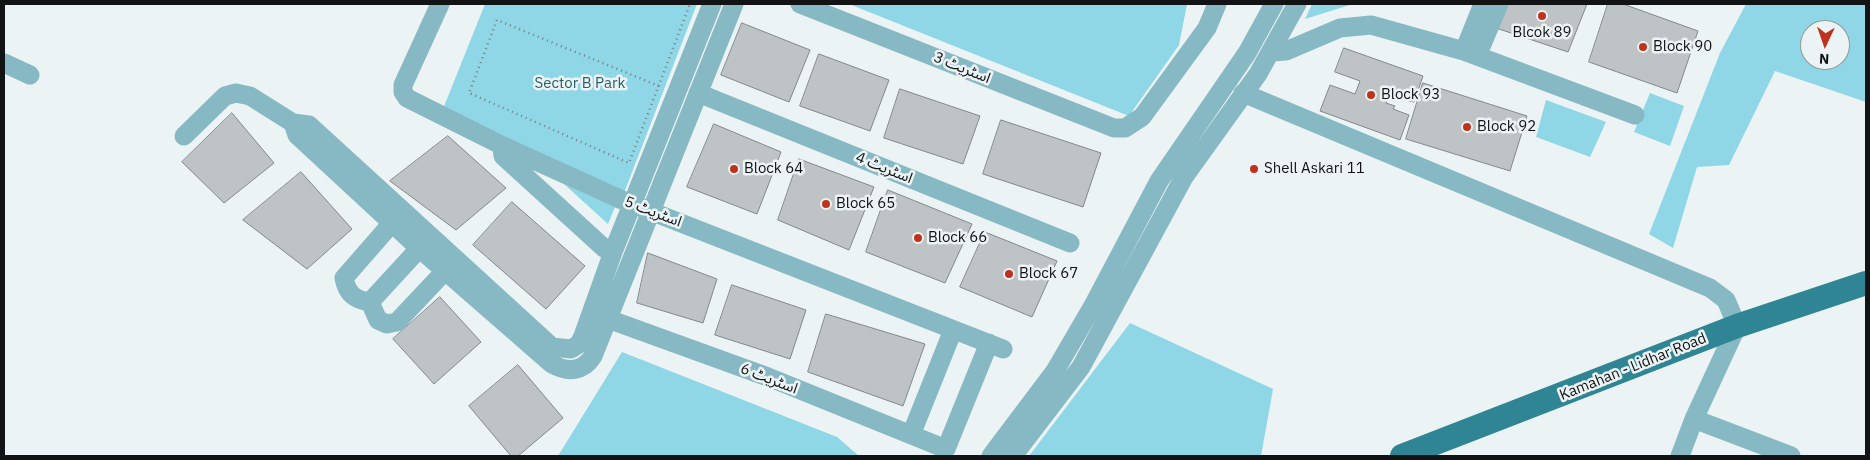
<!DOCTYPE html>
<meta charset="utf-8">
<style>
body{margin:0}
#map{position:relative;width:1870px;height:460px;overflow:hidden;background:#ecf3f4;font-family:"IBM Plex Sans",sans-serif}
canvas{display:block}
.frame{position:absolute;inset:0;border:5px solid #111314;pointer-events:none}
.north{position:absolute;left:1800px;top:20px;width:50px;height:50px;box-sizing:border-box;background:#ecf3f4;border:1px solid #94999a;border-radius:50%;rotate:183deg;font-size:14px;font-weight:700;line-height:20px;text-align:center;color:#111314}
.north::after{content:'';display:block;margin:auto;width:18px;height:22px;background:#bf331e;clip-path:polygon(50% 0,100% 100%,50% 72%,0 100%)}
</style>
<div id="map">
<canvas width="1870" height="460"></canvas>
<div class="frame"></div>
<div class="north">N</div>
</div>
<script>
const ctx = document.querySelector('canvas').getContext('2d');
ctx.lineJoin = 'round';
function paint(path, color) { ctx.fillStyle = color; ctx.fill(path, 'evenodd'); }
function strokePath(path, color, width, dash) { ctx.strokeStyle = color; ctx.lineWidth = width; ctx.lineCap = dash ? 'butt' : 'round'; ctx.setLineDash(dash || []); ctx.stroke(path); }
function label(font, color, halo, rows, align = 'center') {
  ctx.font = font + ' "IBM Plex Sans","Noto Sans Arabic",sans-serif'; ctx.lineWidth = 5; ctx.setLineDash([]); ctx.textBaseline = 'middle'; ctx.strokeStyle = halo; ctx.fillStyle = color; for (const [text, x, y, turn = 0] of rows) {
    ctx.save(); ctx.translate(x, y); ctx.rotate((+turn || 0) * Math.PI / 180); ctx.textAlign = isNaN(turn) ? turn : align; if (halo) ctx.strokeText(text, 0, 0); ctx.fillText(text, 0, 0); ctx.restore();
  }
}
paint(new Path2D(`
 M485,4H697L624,193L443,109Z
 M849,4H1187L1179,45L1129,116Z
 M1312,4H1353L1305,19Z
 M1746,4H1866V102L1775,71L1729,165L1697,167L1673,248L1649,234L1720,53ZM1810,30H1840V60H1810Z
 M1650,93L1684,106L1670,146L1634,132Z
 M1546,100L1606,122L1590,157L1536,137Z
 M564,184L615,207L608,224Z
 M1130,323L1273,389L1261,456H1029Z
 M622,352L837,437L859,456H558Z`), '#8fd7e6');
const building = new Path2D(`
 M1506,4H1587L1568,52L1496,28Z
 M1608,4H1623L1698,31L1677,93L1589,62Z
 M742,23L810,50L789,102L721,75Z
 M1344,48L1423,76L1414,102L1389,96L1386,103L1395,106L1393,109L1409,115L1400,140L1320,111L1330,85L1355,94L1360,81L1335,72Z
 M819,54L889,80L870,131L800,106Z
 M1423,83L1527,116L1510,171L1406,139Z
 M900,89L980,116L963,164L884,138Z
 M232,113L274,163L224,203L182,162Z
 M1001,120L1101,153L1083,207L983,174Z
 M714,124L781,152L757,214L687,187Z
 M448,136L506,188L456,230L390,181Z
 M799,159L874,187L849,250L778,220Z
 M301,172L352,229L307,269L243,220Z
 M888,190L972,224L945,283L866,252Z
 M512,202L585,266L546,309L473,245Z
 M985,232L1057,261L1032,317L960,287Z
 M648,253L717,279L703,323L637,303Z
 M732,285L806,310L790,359L715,335Z
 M440,297L481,342L434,384L393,339Z
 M826,314L925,344L903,406L808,372Z
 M518,365L563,418L518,456H511L469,406Z`);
paint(building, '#bec4c6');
strokePath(building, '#82888a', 1);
strokePath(new Path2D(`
 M659,86L497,20L469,93L629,163L690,4`), '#787d7e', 2.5, [1, 4]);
strokePath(new Path2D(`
 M440,4L403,85V92L407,98L503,146L622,200L1003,349
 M800,4L1114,128H1125L1142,117L1207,28L1217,4
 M1464,51L1483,4
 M1271,52L1286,51L1340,28L1371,25L1464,51L1635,115
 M1477,56L1499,4
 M4,63L30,75
 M698,93L1070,243
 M1243,93L1710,288L1726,300L1737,326L1694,419L1791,456
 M293,123L297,135L419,248L552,364C568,373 583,372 593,356L734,4
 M184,136L225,96L236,93L250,96L293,123L309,125L552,347L571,349L579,344L583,336L613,252L712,4
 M502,147L503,156L604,248L613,252
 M370,302C355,300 347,294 344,278L392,223
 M370,302L378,320L387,324L397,322L445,271
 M370,302L427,240
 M597,315L768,377L946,449L989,343
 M911,435L953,330
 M991,456L1055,371L1094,304L1159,181L1247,53L1274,4
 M1013,456L1081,367L1184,177L1258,74L1297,4
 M1680,456L1694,419`), '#87b9c4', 19);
strokePath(new Path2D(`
 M1402,456L1737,326L1866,283`), '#2f8594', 24);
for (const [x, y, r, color] of [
 [1542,16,5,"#bf331e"],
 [1643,47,5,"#bf331e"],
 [1371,95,5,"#bf331e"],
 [1467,127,5,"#bf331e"],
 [734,169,5,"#bf331e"],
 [1254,169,5,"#bf331e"],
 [826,204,5,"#bf331e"],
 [918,238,5,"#bf331e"],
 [1009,274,5,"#bf331e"]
]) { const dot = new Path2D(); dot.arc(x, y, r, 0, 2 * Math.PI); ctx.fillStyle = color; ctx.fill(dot); strokePath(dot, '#ecf3f4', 2); }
label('15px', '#111314', '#ecf3f4', [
 ["Blcok 89",1542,33,"center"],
 ["Block 90",1653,47],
 ["Block 93",1381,95],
 ["Block 92",1477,127],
 ["Block 64",744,169],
 ["Shell Askari 11",1264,169],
 ["Block 65",836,204],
 ["Block 66",928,238],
 ["Block 67",1019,274]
], 'left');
label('15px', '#111314', '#ecf3f4', [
 ["اسٹریٹ 3",962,68,22],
 ["اسٹریٹ 4",884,168,22],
 ["اسٹریٹ 5",653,212,21],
 ["Kamahan - Lidhar Road",1633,367,-22],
 ["اسٹریٹ 6",769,379,21]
]);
label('15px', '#27606b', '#ecf3f4', [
 ["Sector B Park",580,84]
]);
</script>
